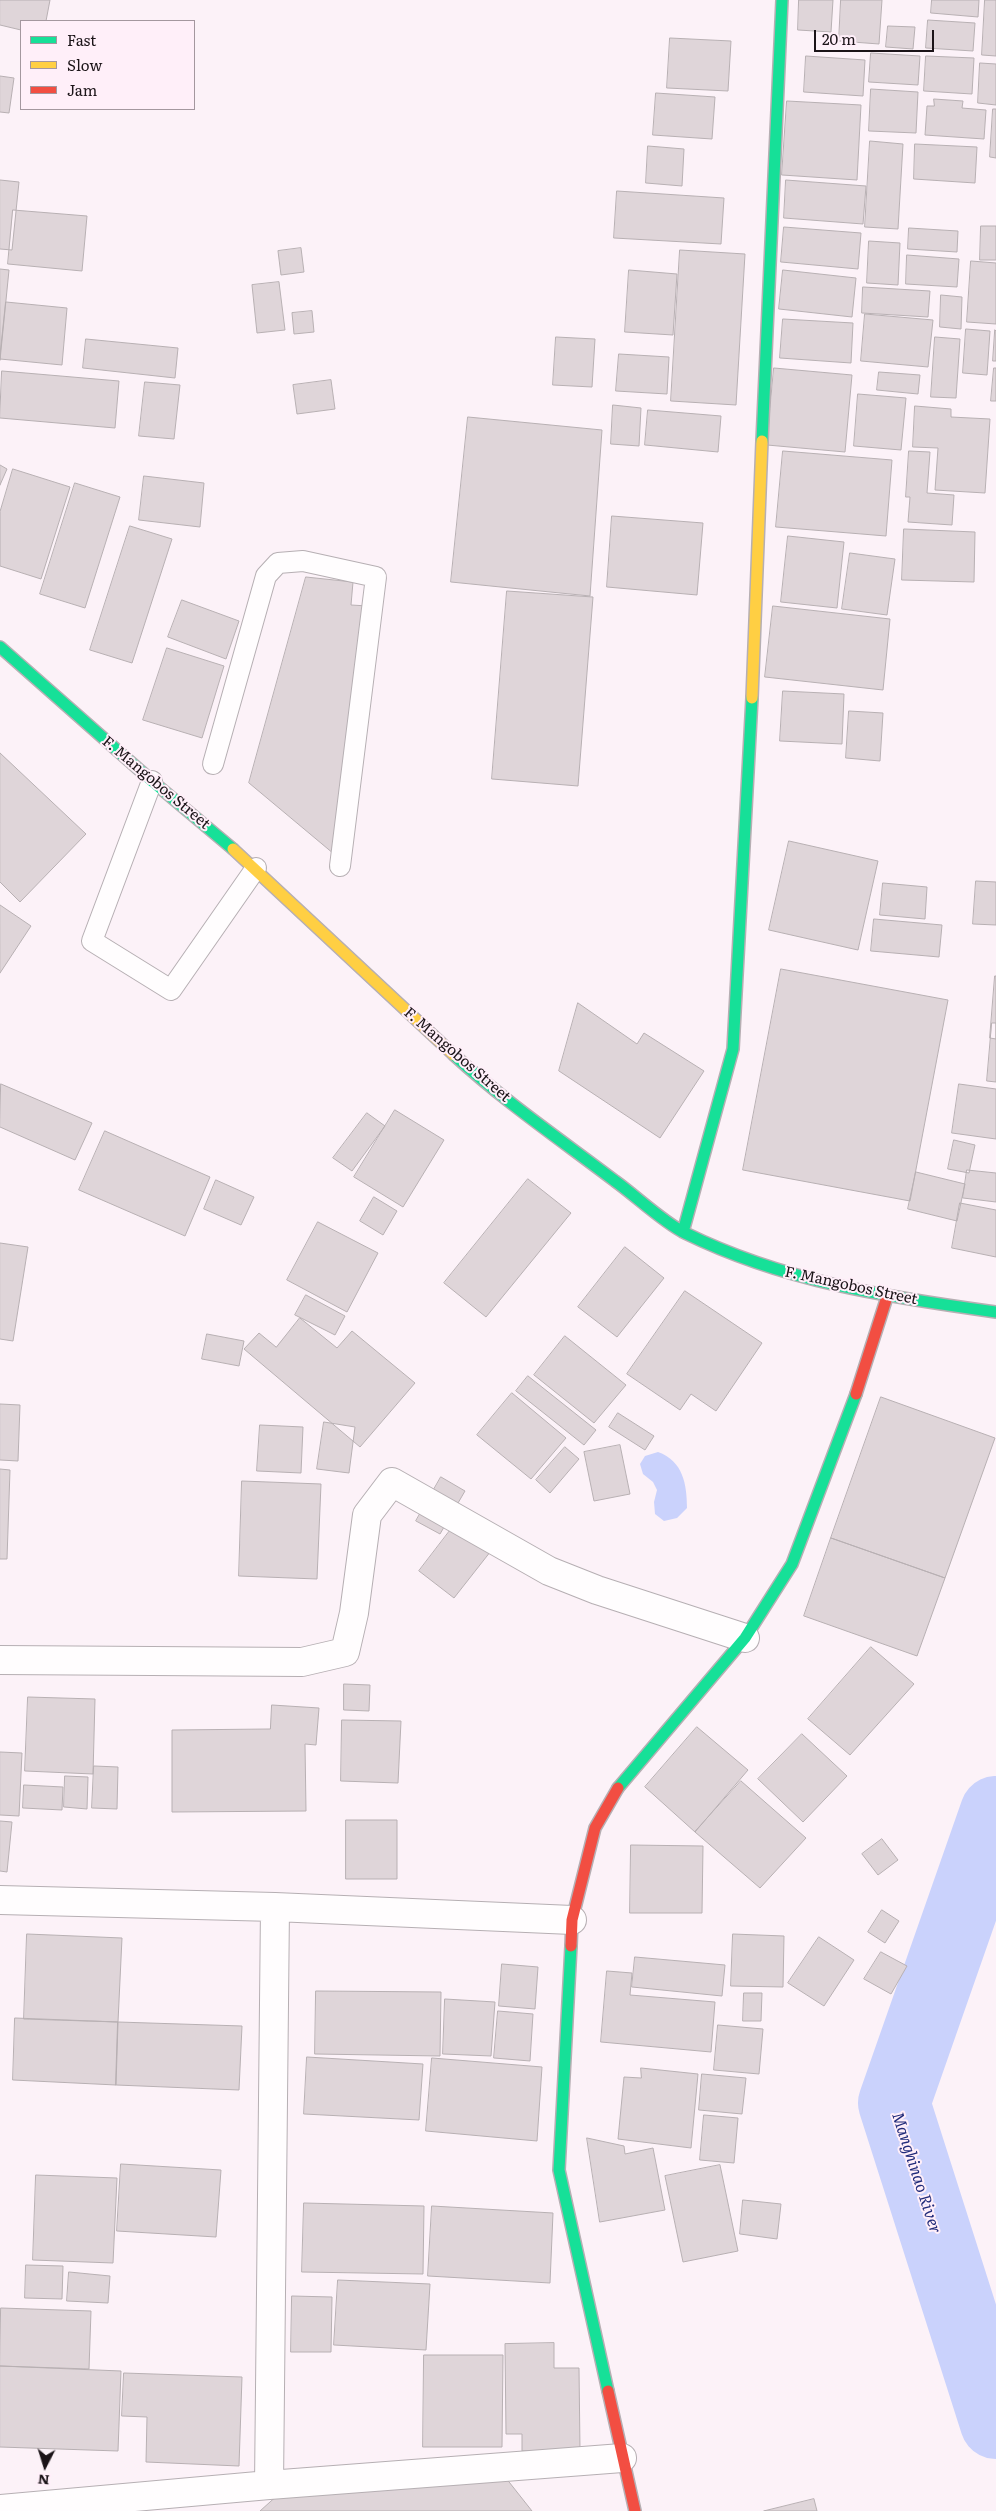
<!DOCTYPE html>
<style>
body{margin:0}
#map{position:relative;width:996px;height:2511px;overflow:hidden;background:#fcf2f8;font-family:Literata,serif}
canvas{display:block}
.legend{position:absolute;left:20px;top:20px;width:175px;height:90px;box-sizing:border-box;background:#ffeff9;border:1px solid #a4979f;margin:0;padding:6px 9px;list-style:none;font-size:15px;color:#1b1418}
.legend li{display:flex;align-items:center;gap:10px;height:25px}
.legend b{width:25px;border:1px solid #a4979f}
.north{position:absolute;left:20px;top:2441px;width:50px;height:50px;-webkit-text-stroke:4px #ffeff9;paint-order:stroke;rotate:185deg;font-size:14px;font-weight:700;line-height:20px;text-align:center;color:#1b1418}
.north::after{content:'';display:block;margin:auto;width:18px;height:22px;background:#1b1418;clip-path:polygon(50% 0,100% 100%,50% 72%,0 100%)}
.scale{position:absolute;left:814px;top:30px;width:120px;height:22px;box-sizing:border-box;border:2px solid #1b1418;border-top:0;padding-left:6px;font-size:15px;line-height:18px;white-space:nowrap;color:#1b1418;-webkit-text-stroke:4px #ffeff9;paint-order:stroke}
</style>
<div id="map">
<canvas width="996" height="2511"></canvas>
<ul class="legend">
<li><b style="height:6px;background:#16e098"></b>Fast</li>
<li><b style="height:6px;background:#ffcf43"></b>Slow</li>
<li><b style="height:6px;background:#f24e42"></b>Jam</li>
</ul>
<div class="north">N</div>
<div class="scale">20 m</div>
</div>
<script>
const ctx = document.querySelector('canvas').getContext('2d');
ctx.lineJoin = 'round';
function paint(path, color) { ctx.fillStyle = color; ctx.fill(path, 'evenodd'); }
function strokePath(path, color, width, dash) { ctx.strokeStyle = color; ctx.lineWidth = width; ctx.lineCap = dash ? 'butt' : 'round'; ctx.setLineDash(dash || []); ctx.stroke(path); }
function label(font, color, halo, rows, align = 'center') {
  ctx.font = font + ' Literata,serif'; ctx.lineWidth = 4; ctx.setLineDash([]); ctx.textBaseline = 'middle'; ctx.strokeStyle = halo; ctx.fillStyle = color; for (const [text, x, y, turn = 0] of rows) {
    ctx.save(); ctx.translate(x, y); ctx.rotate((+turn || 0) * Math.PI / 180); ctx.textAlign = isNaN(turn) ? turn : align; if (halo) ctx.strokeText(text, 0, 0); ctx.fillText(text, 0, 0); ctx.restore();
  }
}
paint(new Path2D(`
 M658,1452C683,1461 687,1484 687,1508L677,1518L664,1521L655,1514L654,1502L657,1490L653,1482L643,1474L640,1464L645,1456Z`), '#cad2fc');
strokePath(new Path2D(`
 M996,1812L894,2103L996,2423`), '#cad2fc', 72);
const building = new Path2D(`
 M0,0H50L46,21H21V30L0,25Z
 M799,0H833L831,32L798,30Z
 M841,0H882L879,44L839,41Z
 M932,0H979L978,17L931,13Z
 M985,0H996V56L982,55Z
 M928,20L975,23L973,51L926,48Z
 M888,26L915,27L913,49L886,47Z
 M670,38L731,41L728,91L667,88Z
 M871,53L920,56L918,85L869,82Z
 M806,56L865,60L863,96L804,92Z
 M926,56L974,58L972,94L924,91Z
 M980,63L996,64V105L978,103Z
 M0,76L14,78L9,113L0,112Z
 M871,89L918,92L916,133L869,131Z
 M656,93L715,97L712,139L653,135Z
 M934,99L963,101L962,108L986,110L984,139L925,135L927,106H934Z
 M787,101L861,105L857,180L782,175Z
 M993,109H996V158L990,157Z
 M870,141L903,144L898,229L865,227Z
 M915,144L977,147L975,183L914,179Z
 M648,146L684,149L682,186L646,183Z
 M0,180L19,182L12,250L0,249Z
 M786,180L866,186L863,224L784,218Z
 M617,191L724,198L721,244L614,238Z
 M13,210L87,216L82,271L8,264Z
 M981,226H996V260H980Z
 M784,227L861,233L858,269L781,262Z
 M909,228L958,231L957,252L908,249Z
 M869,241L900,243L898,285L867,283Z
 M301,248L304,272L281,275L278,251Z
 M680,250L745,254L736,405L671,401Z
 M907,255L959,259L957,287L906,284Z
 M971,261L996,263V324L967,322Z
 M0,269L9,270L0,360Z
 M629,270L677,274L673,335L625,332Z
 M783,270L856,278L852,317L779,309Z
 M279,282L285,330L257,333L252,285Z
 M863,287L930,291L928,317L862,313Z
 M941,295L962,297L961,329L940,327Z
 M6,302L67,308L62,365L0,359Z
 M312,311L314,332L294,334L292,313Z
 M865,314L933,320L928,367L861,361Z
 M783,319L853,323L851,363L780,358Z
 M966,329L990,331L987,375L963,373Z
 M995,330L996,331V361H993Z
 M556,337L595,339L592,387L553,385Z
 M935,337L960,339L956,398L931,397Z
 M86,339L178,348L175,378L83,368Z
 M619,354L669,357L667,394L616,391Z
 M774,368L852,375L845,452L767,445Z
 M994,368H996V401H991Z
 M2,371L119,381L115,428L0,418Z
 M879,372L920,375L918,394L877,390Z
 M331,380L335,409L297,414L293,385Z
 M145,382L180,385L174,439L139,436Z
 M858,394L906,398L901,450L854,446Z
 M613,405L641,408L639,446L611,444Z
 M915,406L951,409V417L990,419L985,493L935,490L938,448L913,447Z
 M648,410L721,416L718,452L645,445Z
 M468,417L602,430L590,596L451,582Z
 M783,451L892,460L886,536L776,527Z
 M909,451L930,452L927,493L954,495L952,525L908,522L910,497H906Z
 M0,465L7,469L0,485Z
 M13,469L70,487L41,579L0,566V512Z
 M144,476L204,483L200,527L139,520Z
 M75,483L120,497L85,608L40,594Z
 M612,516L703,523L697,595L607,587Z
 M130,526L172,539L132,663L90,650Z
 M904,529L975,532L974,582L902,580Z
 M788,536L844,542L837,608L781,602Z
 M850,553L895,559L887,615L842,609Z
 M306,577L353,582L351,605L368,606L334,854L249,783Z
 M507,591L593,597L578,786L492,779Z
 M182,600L239,621L226,659L168,637Z
 M773,606L890,619L883,690L765,677Z
 M167,648L224,666L202,738L143,720Z
 M783,691L844,694L842,744L780,741Z
 M849,711L883,713L880,761L846,758Z
 M0,753L86,834L20,902L0,882Z
 M789,841L878,861L858,950L769,930Z
 M976,881L996,882V925L973,924Z
 M883,883L927,887L925,919L880,915Z
 M0,905L31,926L0,973Z
 M874,919L942,925L939,957L871,951Z
 M781,969L948,1000L910,1201L743,1170Z
 M995,976H996V1039L990,1038Z
 M578,1003L637,1044L644,1033L704,1071L660,1138L559,1071Z
 M992,1023H996V1082L987,1081Z
 M1,1084L92,1123L75,1160L0,1127Z
 M959,1084L996,1089V1139L952,1133Z
 M395,1110L444,1140L403,1207L354,1177Z
 M367,1113L385,1126L352,1171L333,1158Z
 M105,1131L210,1177L185,1236L79,1190Z
 M954,1140L975,1145L969,1173L948,1169Z
 M967,1170L996,1173V1202L963,1198Z
 M916,1172L965,1184L957,1221L908,1209Z
 M528,1179L571,1213L486,1317L444,1283Z
 M216,1180L254,1197L241,1225L204,1209Z
 M374,1197L397,1211L383,1235L360,1221Z
 M960,1203L996,1210V1257L952,1248Z
 M318,1222L378,1253L347,1312L287,1280Z
 M0,1243L28,1247L13,1341L0,1339Z
 M625,1247L664,1278L617,1337L578,1307Z
 M685,1291L762,1343L716,1411L691,1394L680,1410L627,1374Z
 M306,1295L345,1316L335,1335L295,1315Z
 M300,1318L337,1348L352,1331L415,1383L360,1447L244,1349L259,1333L276,1347Z
 M207,1334L244,1341L239,1366L202,1359Z
 M565,1336L626,1385L594,1423L534,1375Z
 M528,1376L596,1430L584,1445L516,1391Z
 M512,1393L566,1438L531,1479L477,1435Z
 M881,1397L995,1438L945,1578L831,1538Z
 M0,1404L20,1405L18,1461L0,1460Z
 M618,1413L654,1436L645,1450L609,1427Z
 M324,1422L355,1427L349,1473L317,1469Z
 M260,1425L303,1427L301,1473L257,1471Z
 M620,1445L630,1494L594,1501L584,1452Z
 M565,1447L579,1459L550,1493L536,1480Z
 M0,1469L10,1470L7,1559H0Z
 M441,1477L465,1491L440,1534L416,1521Z
 M242,1481L321,1484L317,1579L239,1576Z
 M462,1515L498,1542L454,1598L419,1571Z
 M831,1538L945,1578L917,1656L804,1616Z
 M871,1647L914,1684L850,1755L808,1719Z
 M344,1684L370,1685L369,1711L344,1710Z
 M28,1697L95,1699L93,1774L25,1771Z
 M272,1705L319,1708L316,1745L305,1744L306,1811L172,1812V1730L270,1729Z
 M342,1720L401,1721L398,1783L341,1781Z
 M697,1727L748,1770L695,1832L645,1787Z
 M802,1734L847,1776L803,1822L758,1779Z
 M0,1752L22,1753L19,1816L0,1815Z
 M94,1766L118,1767L117,1809L92,1808Z
 M65,1776L88,1777L87,1809L64,1807Z
 M741,1781L806,1838L760,1888L695,1832Z
 M24,1785L63,1787L62,1810L23,1808Z
 M346,1820H397V1879H346Z
 M0,1821L12,1822L7,1872L0,1871Z
 M882,1839L898,1860L878,1875L862,1854Z
 M631,1845L703,1846L702,1913H630Z
 M882,1910L899,1921L885,1943L868,1932Z
 M27,1934L122,1938L118,2022L24,2019Z
 M733,1934L784,1936L783,1987L731,1986Z
 M819,1937L854,1960L824,2006L788,1983Z
 M881,1952L907,1966L891,1994L864,1979Z
 M635,1957L725,1965L722,1996L632,1987Z
 M502,1964L538,1967L535,2009L499,2006Z
 M607,1971L632,1973L630,1995L715,2002L711,2052L601,2042Z
 M316,1991L441,1992L440,2056L315,2054Z
 M744,1993H762L761,2021H743Z
 M445,1999L495,2002L491,2056L443,2054Z
 M498,2011L533,2014L530,2061L494,2058Z
 M15,2018L118,2022L116,2085L13,2080Z
 M118,2022L242,2026L239,2090L116,2085Z
 M718,2025L763,2029L759,2074L714,2070Z
 M307,2057L423,2064L419,2120L304,2114Z
 M432,2058L542,2067L537,2141L426,2131Z
 M641,2068L698,2074L691,2148L618,2139L624,2077L641,2078Z
 M702,2074L746,2078L742,2114L699,2110Z
 M704,2115L738,2118L734,2163L700,2160Z
 M587,2138L624,2146L625,2154L653,2148L665,2210L600,2222Z
 M121,2164L221,2170L216,2237L117,2231Z
 M720,2165L738,2251L683,2262L665,2176Z
 M36,2175L117,2178L113,2263L33,2260Z
 M743,2200L781,2204L777,2239L740,2234Z
 M304,2203L424,2206L423,2274L302,2272Z
 M432,2206L553,2213L550,2283L428,2276Z
 M26,2265L63,2266L62,2299L25,2298Z
 M69,2272L110,2276L108,2303L67,2301Z
 M338,2280L430,2284L426,2350L334,2345Z
 M292,2296L332,2297L331,2352H291Z
 M1,2308L91,2311L89,2369L0,2366Z
 M554,2343V2368H579L580,2450L522,2451V2434H506L505,2344Z
 M424,2355H503L502,2447H423Z
 M0,2366L121,2371L118,2451L0,2447Z
 M124,2373L242,2377L239,2466L146,2462L147,2417L122,2416Z
 M498,2468L532,2511H260L280,2493Z
 M814,2499L817,2511H764Z`);
paint(building, '#dfd5d9');
strokePath(building, '#b8b0b3', 1);
const lane = new Path2D(`
 M213,764L266,576L278,563L303,561L376,577L340,866
 M152,781L92,941L171,990L256,868`);
const street = new Path2D(`
 M0,1660L302,1662L345,1652L354,1613L367,1515L392,1482L549,1571L597,1590L745,1638
 M0,1900L275,1907L572,1920
 M269,2485L275,1907
 M0,2509L269,2485L622,2458`);
const fast = new Path2D(`
 M762,441L782,0
 M0,647L152,781L233,849
 M454,1055C504,1101 561,1140 615,1181C636,1196 663,1222 685,1233C785,1282 887,1297 996,1312
 M683,1232L733,1049L752,698
 M618,1788L745,1638L792,1564L856,1394
 M571,1946L559,2170L608,2391`);
const slow = new Path2D(`
 M752,698L762,441
 M233,849L454,1055`);
const jam = new Path2D(`
 M856,1394L887,1297
 M571,1946L572,1920L595,1828L618,1788
 M608,2391L635,2511`);
strokePath(lane, '#b6afb3', 22);
strokePath(street, '#b6afb3', 30);
strokePath(fast, '#b6afb3', 14);
strokePath(slow, '#b6afb3', 14);
strokePath(jam, '#b6afb3', 14);
strokePath(lane, '#fffdfe', 20);
strokePath(street, '#fffdfe', 28);
strokePath(fast, '#16e098', 11);
strokePath(slow, '#ffcf43', 11);
strokePath(jam, '#f24e42', 11);
label('15px', '#1b1418', '#ffeff9', [
 ["F. Mangobos Street",156,783,40],
 ["F. Mangobos Street",457,1055,41],
 ["F. Mangobos Street",851,1286,12]
]);
label('italic 16px', '#212b7a', '#ffeff9', [
 ["Manghinao River",916,2173,72]
]);
</script>
